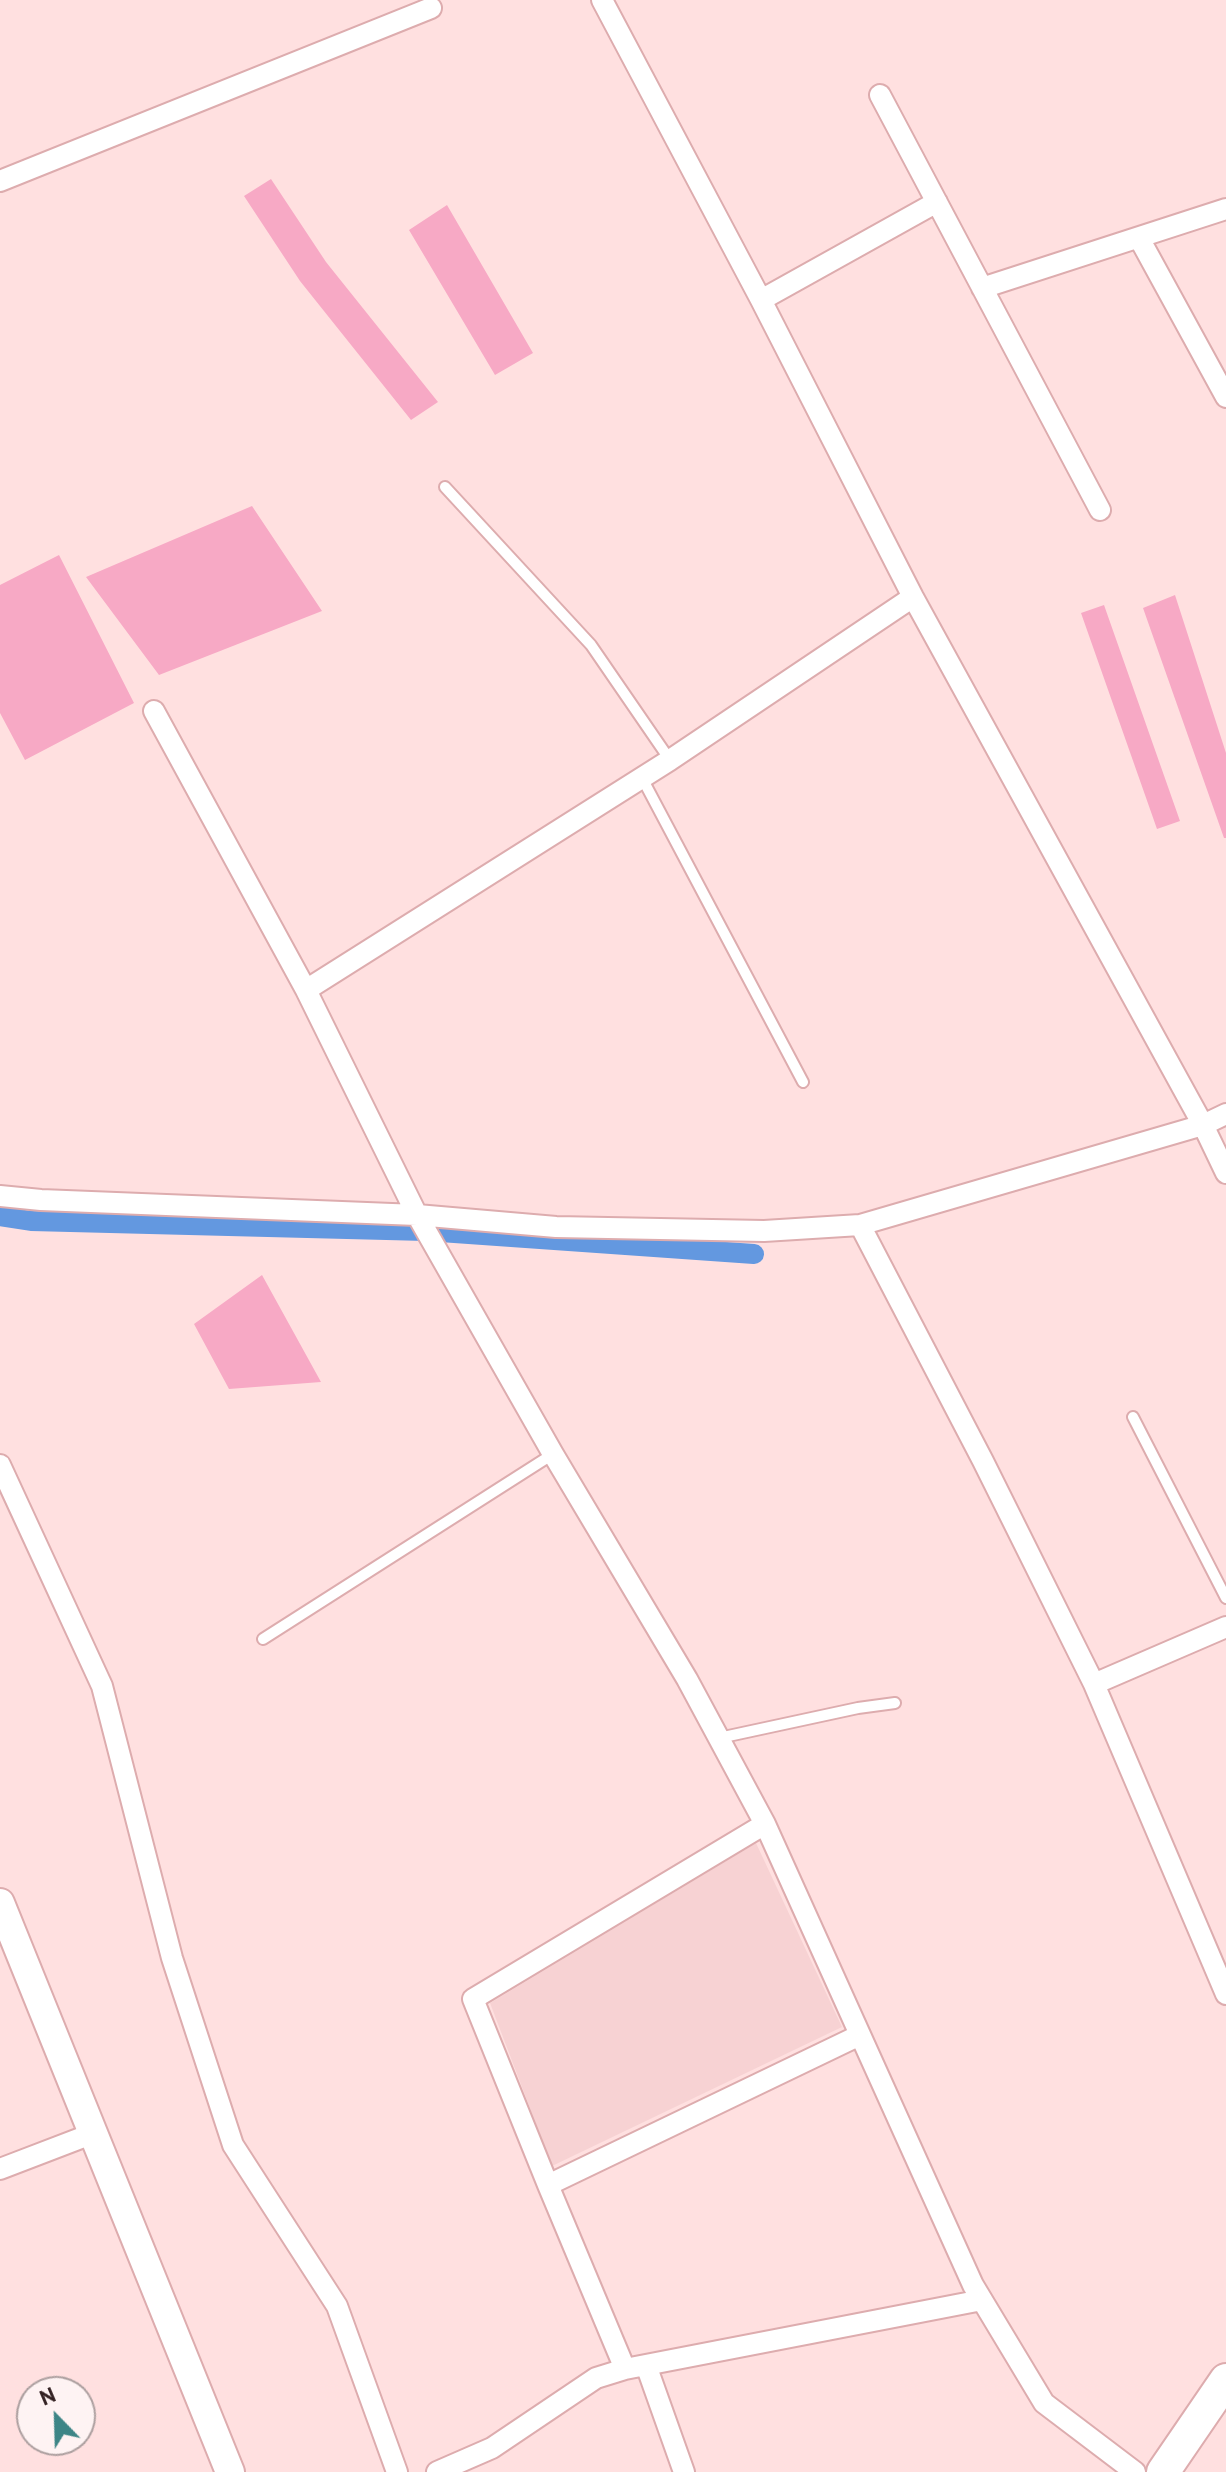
<!DOCTYPE html>
<style>
body{margin:0}
#map{position:relative;width:1226px;height:2472px;overflow:hidden;background:#ffe0e0;font-family:"PT Sans",sans-serif}
canvas{display:block}
.north{position:absolute;left:16px;top:2376px;width:80px;height:80px;box-sizing:border-box;background:#fef3f3;border:2px solid #ac9f9f;border-radius:50%;rotate:337deg;font-size:22px;font-weight:700;line-height:32px;text-align:center;color:#322021}
.north::after{content:'';display:block;margin:auto;width:28px;height:36px;background:#3d8586;clip-path:polygon(50% 0,100% 100%,50% 72%,0 100%)}
</style>
<div id="map">
<canvas width="1226" height="2472"></canvas>
<div class="north">N</div>
</div>
<script>
const ctx = document.querySelector('canvas').getContext('2d');
ctx.lineJoin = 'round';
function paint(path, color) { ctx.fillStyle = color; ctx.fill(path, 'evenodd'); }
function strokePath(path, color, width, dash) { ctx.strokeStyle = color; ctx.lineWidth = width; ctx.lineCap = dash ? 'butt' : 'round'; ctx.setLineDash(dash || []); ctx.stroke(path); }
paint(new Path2D(`
 M756,1843L842,2027L552,2166L490,2003Z`), '#f7d2d3');
strokePath(new Path2D(`
 M0,1216L31,1221L426,1231L754,1254`), '#6398e0', 20);
paint(new Path2D(`
 M271,179L326,262L438,402L411,420L300,281L244,196Z
 M447,205L533,353L495,375L409,230Z
 M252,506L322,611L159,675L86,577Z
 M59,555L134,703L25,760L0,713V585Z
 M1175,595L1226,753V838H1224L1143,608Z
 M1104,605L1180,821L1157,829L1081,613Z
 M262,1275L321,1382L229,1389L194,1324Z`), '#f7a9c5');
const lane = new Path2D(`
 M445,487L591,645L670,760
 M642,778L803,1082
 M1133,1417L1226,1598
 M263,1639L553,1454
 M719,1738L858,1708L895,1703`);
const street = new Path2D(`
 M602,0L761,300L913,597L1203,1125L1226,1173
 M880,95L1100,510
 M0,181L431,8
 M1139,238L1226,397
 M982,288L1226,209
 M761,300L937,202
 M154,711L306,990L417,1215L553,1454L687,1679L765,1824L973,2285L1044,2403L1135,2472
 M306,990L670,760L913,597
 M0,1196L41,1200L417,1215L556,1227L764,1231L860,1225L1203,1125L1226,1114
 M860,1225L983,1461L1094,1684L1226,1994
 M0,1465L102,1686L172,1958L233,2145L337,2306L397,2472
 M1094,1684L1226,1627
 M0,2169L94,2133
 M548,2185L860,2035
 M646,2365L684,2472
 M625,2369L548,2185L473,1999L765,1824
 M437,2472L492,2448L596,2378L625,2369L982,2300`);
const secondary = new Path2D(`
 M0,1903L230,2472`);
const primary = new Path2D(`
 M1163,2472L1226,2380`);
strokePath(lane, '#ddacae', 14);
strokePath(street, '#ddacae', 24);
strokePath(secondary, '#ddacae', 32);
strokePath(primary, '#ddacae', 36);
strokePath(lane, '#fff', 10);
strokePath(street, '#fff', 20);
strokePath(secondary, '#fff', 28);
strokePath(primary, '#fff', 32);
</script>
